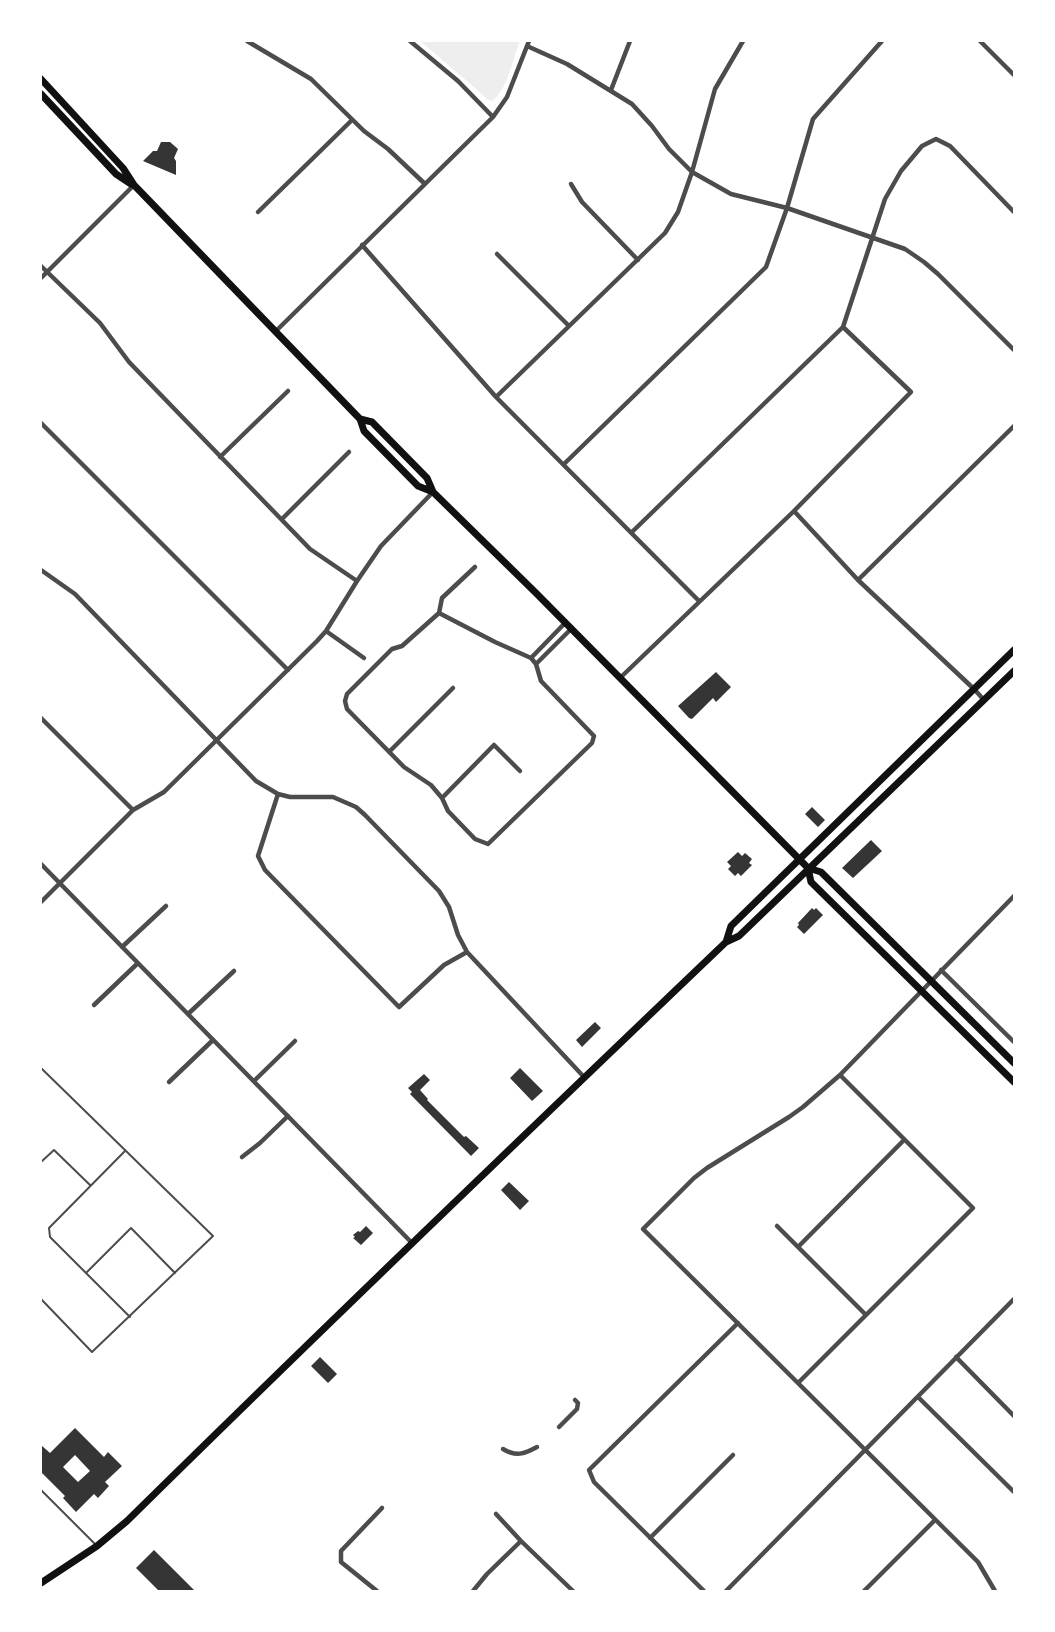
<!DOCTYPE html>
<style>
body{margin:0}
#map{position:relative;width:1055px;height:1632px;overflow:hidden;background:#fff;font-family:Roboto,sans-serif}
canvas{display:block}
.frame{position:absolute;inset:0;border:42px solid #fff;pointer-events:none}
</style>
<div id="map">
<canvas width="1055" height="1632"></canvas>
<div class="frame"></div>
</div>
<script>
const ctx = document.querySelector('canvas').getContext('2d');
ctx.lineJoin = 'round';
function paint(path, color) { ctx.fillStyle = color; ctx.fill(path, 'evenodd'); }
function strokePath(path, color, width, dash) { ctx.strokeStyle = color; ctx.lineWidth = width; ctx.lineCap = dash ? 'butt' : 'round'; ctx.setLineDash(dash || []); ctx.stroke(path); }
paint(new Path2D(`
 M420,41H520C513,58 507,91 492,101L487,99L467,81Z`), '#eee');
paint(new Path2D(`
 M161,142H170L178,149L174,158L176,161V175L143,161L153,151H157Z
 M716,672L731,687L716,702L713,698L692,719L689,718L678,706Z
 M812,807L825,820L818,827L805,814Z
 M871,840L882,851L853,878L842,868Z
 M738,852L742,856L745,853L752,859L749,863L752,865L741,876L738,873L735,876L728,869L731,866L727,862Z
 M812,908L814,910L816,908L823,915L804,934L797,927L799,925L798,923Z
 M595,1022L601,1028L582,1047L576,1040Z
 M520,1068L543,1091L532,1101L510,1078Z
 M424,1074L430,1080L420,1090L428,1099L427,1100L464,1137L466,1136L479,1148L471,1156L410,1094L412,1092L408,1088Z
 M509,1182L529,1201L520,1210L501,1190Z
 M366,1226L373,1233L361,1245L353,1238L355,1237L353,1235L358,1231L360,1232Z
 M320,1357L337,1374L328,1383L311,1366Z
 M75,1428L104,1457L108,1452L122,1466L105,1482L109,1486L98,1498L94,1494L76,1512L63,1498L65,1496L41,1472V1445L50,1453ZM75,1455L90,1471L78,1482L63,1467Z
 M154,1550L195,1591H159L136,1568Z`), '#353535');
strokePath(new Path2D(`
 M41,1068L213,1236L92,1352L41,1299
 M125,1151L49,1228L50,1237L130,1317
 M41,1162L54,1150L90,1185
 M87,1272L131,1228L175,1273
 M41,1490L95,1544`), '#4c4c4c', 2);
strokePath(new Path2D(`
 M247,41L311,79L364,131L388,149L424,183
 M410,41L458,81L493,117
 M980,41L1014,75
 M527,46L567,64L632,104L652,126L669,149L692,172L731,194L787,208L905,249L924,262L938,274L1014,350
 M611,90L630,41
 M571,184L582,202L638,260
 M258,212L352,120
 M362,245L496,397L699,601
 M497,254L569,326
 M41,266L100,323L129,362L310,549L357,581
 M41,278L134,185
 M276,331L493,117L507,97L529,41
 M496,397L665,233L678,212L692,172L715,89L743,41
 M41,423L288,670
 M220,457L288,391
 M564,464L766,267L787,208L813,119L882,41
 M794,511L858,580L974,689L984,700
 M282,519L349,452
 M632,532L843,327L885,199L901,171L922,146L936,139L950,146L1014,212
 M41,570L75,594L256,781L278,794L290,797H333L356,807L365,815L439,891L449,907L458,935L467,952L584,1077
 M858,580L1014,426
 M439,613L495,642L531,658L536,664L541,681L594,736L592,743L488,844L475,839L448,811L442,798L431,785L404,767L347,709L345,701L347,694L392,649L402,646Z
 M439,613L442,598L475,567
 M326,631L364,658
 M531,658L565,623
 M536,664L571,629
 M620,678L794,511L911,392L843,327
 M41,718L133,810
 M389,752L453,688
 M278,794L258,856L265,870L399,1007L444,965L467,952
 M442,798L494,745L520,771
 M41,864L412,1243
 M41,902L133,810L164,792L317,641L326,631L357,581L381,546L433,492
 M122,947L166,906
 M941,970L1014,1042
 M94,1005L138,963
 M188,1014L234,971
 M254,1081L295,1041
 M169,1082L213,1040
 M242,1157L260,1143L288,1116
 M777,1226L866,1315
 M798,1247L904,1140
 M956,1357L1014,1416
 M798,1383L973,1208L840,1075
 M918,1397L1014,1492
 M559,1427L577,1409L578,1403L575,1400
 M503,1449C516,1457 524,1454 537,1447
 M496,1514L521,1541L573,1591
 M650,1538L733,1455
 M377,1591L341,1562V1551L382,1508
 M473,1591L487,1574L521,1541
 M704,1591L594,1482L589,1470L738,1323
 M726,1591L1014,1299
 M864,1591L935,1520
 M995,1591L978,1562L643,1229L694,1178L707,1168L789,1117L803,1107L840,1075L1014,896`), '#4c4c4c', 4.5);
strokePath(new Path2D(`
 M41,79L123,168L134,185L360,419L364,431L418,486L433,492
 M41,94L116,174L131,184
 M360,419L372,422L427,478L433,492L536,593L808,868L821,872L1014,1063
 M808,868L811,882L1014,1082
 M726,942L731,926L1014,650
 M41,1583L97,1546L127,1521C325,1326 525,1134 726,942L739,936L1014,671`), '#111', 7);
</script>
